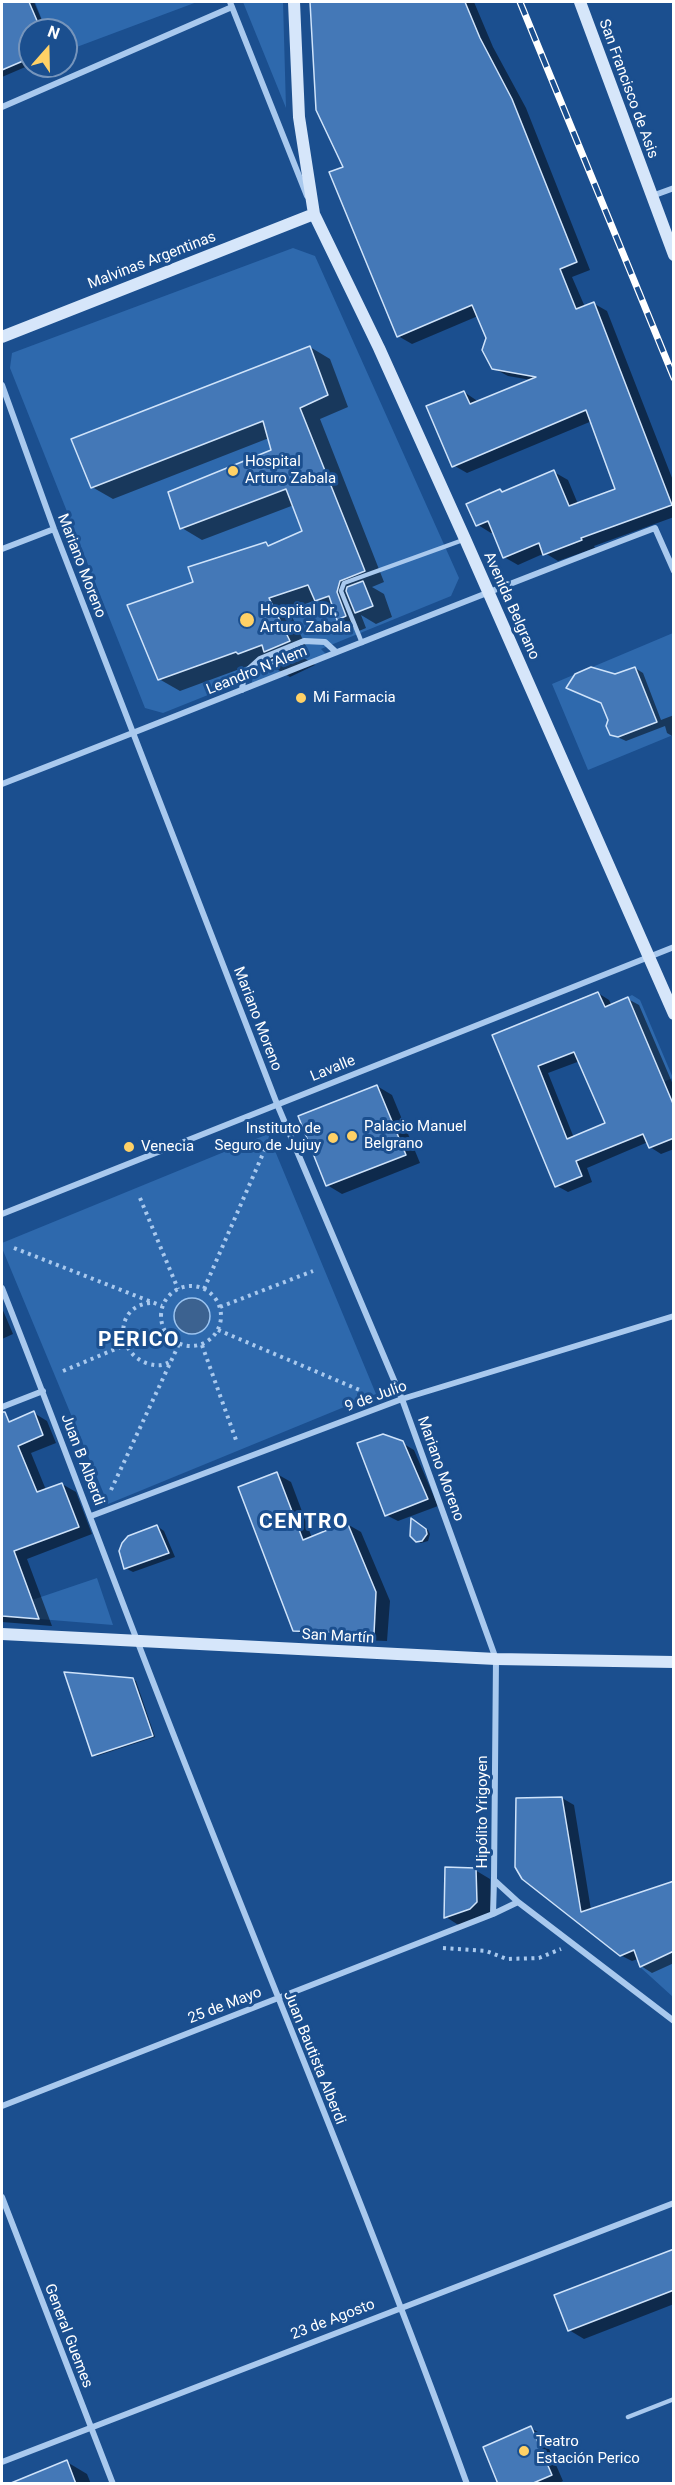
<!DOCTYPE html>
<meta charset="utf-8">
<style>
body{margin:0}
#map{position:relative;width:675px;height:2485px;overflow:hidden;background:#1b4f8f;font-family:Roboto,sans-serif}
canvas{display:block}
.frame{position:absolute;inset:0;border:3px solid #fff;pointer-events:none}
.north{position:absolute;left:18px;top:18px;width:60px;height:60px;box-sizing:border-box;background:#1b4f8f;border:2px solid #7695bc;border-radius:50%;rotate:20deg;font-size:16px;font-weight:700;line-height:24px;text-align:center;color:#fff}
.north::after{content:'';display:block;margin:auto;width:21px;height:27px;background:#ffd166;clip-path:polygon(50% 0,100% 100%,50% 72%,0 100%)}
</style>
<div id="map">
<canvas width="675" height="2485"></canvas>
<div class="frame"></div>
<div class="north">N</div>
</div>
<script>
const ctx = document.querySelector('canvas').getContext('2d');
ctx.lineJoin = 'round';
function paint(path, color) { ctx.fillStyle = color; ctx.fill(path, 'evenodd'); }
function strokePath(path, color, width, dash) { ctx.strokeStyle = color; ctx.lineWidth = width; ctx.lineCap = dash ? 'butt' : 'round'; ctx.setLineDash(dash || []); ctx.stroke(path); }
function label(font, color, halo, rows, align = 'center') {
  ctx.font = font + ' Roboto,sans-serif'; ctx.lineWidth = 6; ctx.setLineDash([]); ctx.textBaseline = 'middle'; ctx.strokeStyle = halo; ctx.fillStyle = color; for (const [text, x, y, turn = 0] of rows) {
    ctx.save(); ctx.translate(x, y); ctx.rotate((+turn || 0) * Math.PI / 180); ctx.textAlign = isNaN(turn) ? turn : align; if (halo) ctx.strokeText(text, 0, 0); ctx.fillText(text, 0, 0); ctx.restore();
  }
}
paint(new Path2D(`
 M35,2H197L66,51V30H46Z
 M243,2H283L286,108Z
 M293,248L315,256L459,578L451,596L321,649L327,655L251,687L253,677L163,713L145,708L10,368L12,353Z
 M673,633V735L588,770L552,684Z
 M632,995L640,1000L673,1078L663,1082L628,997Z
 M268,1134L376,1394L108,1504L2,1248V1243Z
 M97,1578L113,1625L39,1619L32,1600Z
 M673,1951V1997L640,1967Z`), '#2e69ad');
const water = new Path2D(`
 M174 1316a18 18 0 1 1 36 0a18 18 0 1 1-36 0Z`);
paint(water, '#3c6290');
strokePath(water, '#9cc4f0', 1.5);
paint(new Path2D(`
 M2,2H34L46,30H30V65L2,77Z
 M312,2H474L493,47L526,108L590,270L572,277L585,307L593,303L607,311L674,483V517L594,546L595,548L558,561L545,553L518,565L504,557L494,532L491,533L478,525L500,491L503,493L554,472L568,480L578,504L617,489L592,421L467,473L453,465L464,392L479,402L531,380L508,376L493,368L488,338L478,316L412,344L398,336L345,167L312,35Z
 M310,347L330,359L348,407L320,419L384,582L372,587L384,594L392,617L376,624L361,615L366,628L359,631L338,619L336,611L316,600L289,610L309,653L301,656L315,665L290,677L270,665L269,661L259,665L256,663L180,691L159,679L195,583L265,543L271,546L304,531L294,505L202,540L182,528L170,493L273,451L269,438L113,499L92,487Z
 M635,668L643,673L661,720L674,715V737L667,733L665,726L626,741L611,734L615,676Z
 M598,993L609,1000L612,1006L628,999L639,1005L674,1087V1149L661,1154L650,1147L648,1142L587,1168L592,1182L568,1192L557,1186L494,1036ZM580,1061L607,1124L574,1138L548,1073Z
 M377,1086L392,1095L420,1163L342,1194L327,1185Z
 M2,1308L13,1334L2,1339Z
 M34,1413L47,1421L56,1443L31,1453L46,1490L62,1484L76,1492L92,1534L27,1559L52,1626L2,1622V1426Z
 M402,1443L414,1450L438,1506L398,1521L386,1515Z
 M277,1474L291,1482L312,1538L347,1524L361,1532L390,1601L387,1641L309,1638L295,1630Z
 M413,1520L428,1530L430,1534L428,1541L421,1543L417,1541Z
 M157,1526L164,1531L175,1557L133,1572L125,1568Z
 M133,1679L136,1681L155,1737L97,1756L94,1755Z
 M562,1798L574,1805L591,1910L674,1882V1963L652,1973L641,1966L638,1959L632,1961L620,1955L524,1878Z
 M475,1870L490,1879L492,1911L486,1917L460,1926L446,1917Z
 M674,2250V2304L584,2339L569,2330Z
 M531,2428L543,2435L563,2481L557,2484H500Z
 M67,2462L87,2474L91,2484H41Z`), '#0007');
const building = new Path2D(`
 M2,2H29L41,30H30V58L2,70Z
 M310,2H465L480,38L512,99L577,262L560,269L576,309L594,302L672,505L581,538L582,540L543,555L539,543L503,558L488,521L476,526L466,504L500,489L502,492L554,470L569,506L615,489L586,410L452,467L426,406L464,391L470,404L536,377L492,369L482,350L486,338L472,305L397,337L329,172L343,167L316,110Z
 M310,346L328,395L300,408L365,571L340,581L337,592L346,616L337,620L329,596L315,601L308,585L269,598L290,641L264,652L262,645L238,654L236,652L158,680L127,605L193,582L188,567L266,542L268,546L302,531L286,489L180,529L168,492L271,450L263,421L91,488L71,439Z
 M363,581L373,606L355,613L346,591L347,587Z
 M294,651L296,654L268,666L267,662Z
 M591,667L615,674L635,667L657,722L618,737L610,735L606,726L608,720L601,703L566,688L575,674Z
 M598,992L605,1007L628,997L674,1106V1138L649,1148L643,1134L576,1161L582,1176L555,1187L492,1035ZM574,1052L605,1123L567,1139L538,1066Z
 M377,1085L406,1155L326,1186L298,1116Z
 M34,1411L43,1435L18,1446L37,1492L62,1483L79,1527L14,1551L39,1619L2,1616V1412H5L9,1422Z
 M383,1434L403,1441L428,1499L385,1516L357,1443Z
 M277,1472L303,1540L347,1522L376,1592L374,1634L293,1631L238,1487Z
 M411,1518L426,1529L427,1534L422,1541L416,1542L410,1536Z
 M157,1525L169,1553L124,1569L119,1551L122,1543L128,1536Z
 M64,1672L133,1678L153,1736L92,1756Z
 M562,1797L581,1912L674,1881V1951L640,1967L634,1950L620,1956L522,1879L515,1867L516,1798Z
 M445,1867L476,1868L477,1902L470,1909L444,1918Z
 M674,2249V2290L568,2331L554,2295Z
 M531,2426L552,2475L531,2484H498L483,2447Z
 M67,2460L76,2484H11V2483Z`);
paint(building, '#4478b7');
strokePath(building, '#cfe3fa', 1.5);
strokePath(new Path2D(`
 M140,1198L178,1289
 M14,1248L162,1306
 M161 1316a30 30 0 1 1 60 0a30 30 0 1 1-60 0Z
 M204,1289L265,1149
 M150,1303C114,1306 115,1354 149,1364C158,1366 163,1366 171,1361
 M220,1307L313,1271
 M218,1330L362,1391
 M202,1345L236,1440
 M63,1371L125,1345
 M111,1490L179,1344
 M443,1948L486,1951L507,1959L539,1958L561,1949`), '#a9c9ee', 4, [3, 4.5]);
strokePath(new Path2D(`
 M362,643L341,591L344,583L463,540
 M628,2417L674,2399`), '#a9c9ee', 4.5);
strokePath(new Path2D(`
 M230,2L307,196
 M2,107L232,7
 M652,196L674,188
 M2,385L54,529L277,1104L402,1399L496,1659L494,1880L518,1902L674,2021
 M2,549L54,529
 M242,690L243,680L249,669L260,659L304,641L325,642L336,652
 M2,784C220,700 436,611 655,528L674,571
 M2,1214L674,947
 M2,1288C63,1442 119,1597 180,1751C276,1995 377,2237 467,2484
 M2,1407L43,1391
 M91,1516L402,1399L674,1316
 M493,1914L518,1902
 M2,2106L493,1914L494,1880
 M2,2197L113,2484
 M2,2462L674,2203`), '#a9c9ee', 6);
strokePath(new Path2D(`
 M294,2L299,117L314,214L379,348L465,539L674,1014
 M580,2L674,255
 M2,337L314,214
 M2,1634L496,1659L674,1662`), '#d6e6fa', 12);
const rail = new Path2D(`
 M520,2L674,378`);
strokePath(rail, '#fff', 7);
strokePath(rail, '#1b4f8f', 4.5, [14]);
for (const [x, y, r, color] of [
 [233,471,6,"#ffd166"],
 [247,620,8,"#ffd166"],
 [301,698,6,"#ffd166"],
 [352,1136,6,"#ffd166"],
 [333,1138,6,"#ffd166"],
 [129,1147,6,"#ffd166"],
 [524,2451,6,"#ffd166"]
]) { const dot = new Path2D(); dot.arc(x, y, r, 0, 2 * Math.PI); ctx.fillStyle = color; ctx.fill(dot); strokePath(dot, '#1b4f8f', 2); }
label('15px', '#fff', '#1b4f8f', [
 ["San Francisco de Asis",628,89,70],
 ["Malvinas Argentinas",152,261,-21],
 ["Mariano Moreno",81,566,69],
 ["Avenida Belgrano",511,606,66],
 ["Leandro N Alem",257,671,-22],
 ["Mariano Moreno",257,1019,69],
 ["Lavalle",333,1069,-22],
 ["9 de Julio",376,1397,-20],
 ["Juan B Alberdi",82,1460,69],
 ["Mariano Moreno",440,1469,70],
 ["San Martín",338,1637,3],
 ["Hipólito Yrigoyen",483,1812,-90],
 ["25 de Mayo",225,2006,-21],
 ["Juan Bautista Alberdi",314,2058,68],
 ["23 de Agosto",333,2320,-21],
 ["General Guemes",68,2336,69]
]);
label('15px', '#fff', '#1b4f8f', [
 ["Hospital",245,462],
 ["Arturo Zabala",245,479],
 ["Hospital Dr.",260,611],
 ["Arturo Zabala",260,628],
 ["Mi Farmacia",313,698],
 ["Palacio Manuel",364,1127],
 ["Belgrano",364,1144],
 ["Instituto de",321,1129,"right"],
 ["Seguro de Jujuy",321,1146,"right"],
 ["Venecia",141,1147],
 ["Teatro",536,2442],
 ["Estación Perico",536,2459]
], 'left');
ctx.letterSpacing = '1.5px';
label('bold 21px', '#fff', '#1b4f8f', [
 ["PERICO",139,1341],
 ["CENTRO",304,1523]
]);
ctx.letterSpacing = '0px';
</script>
